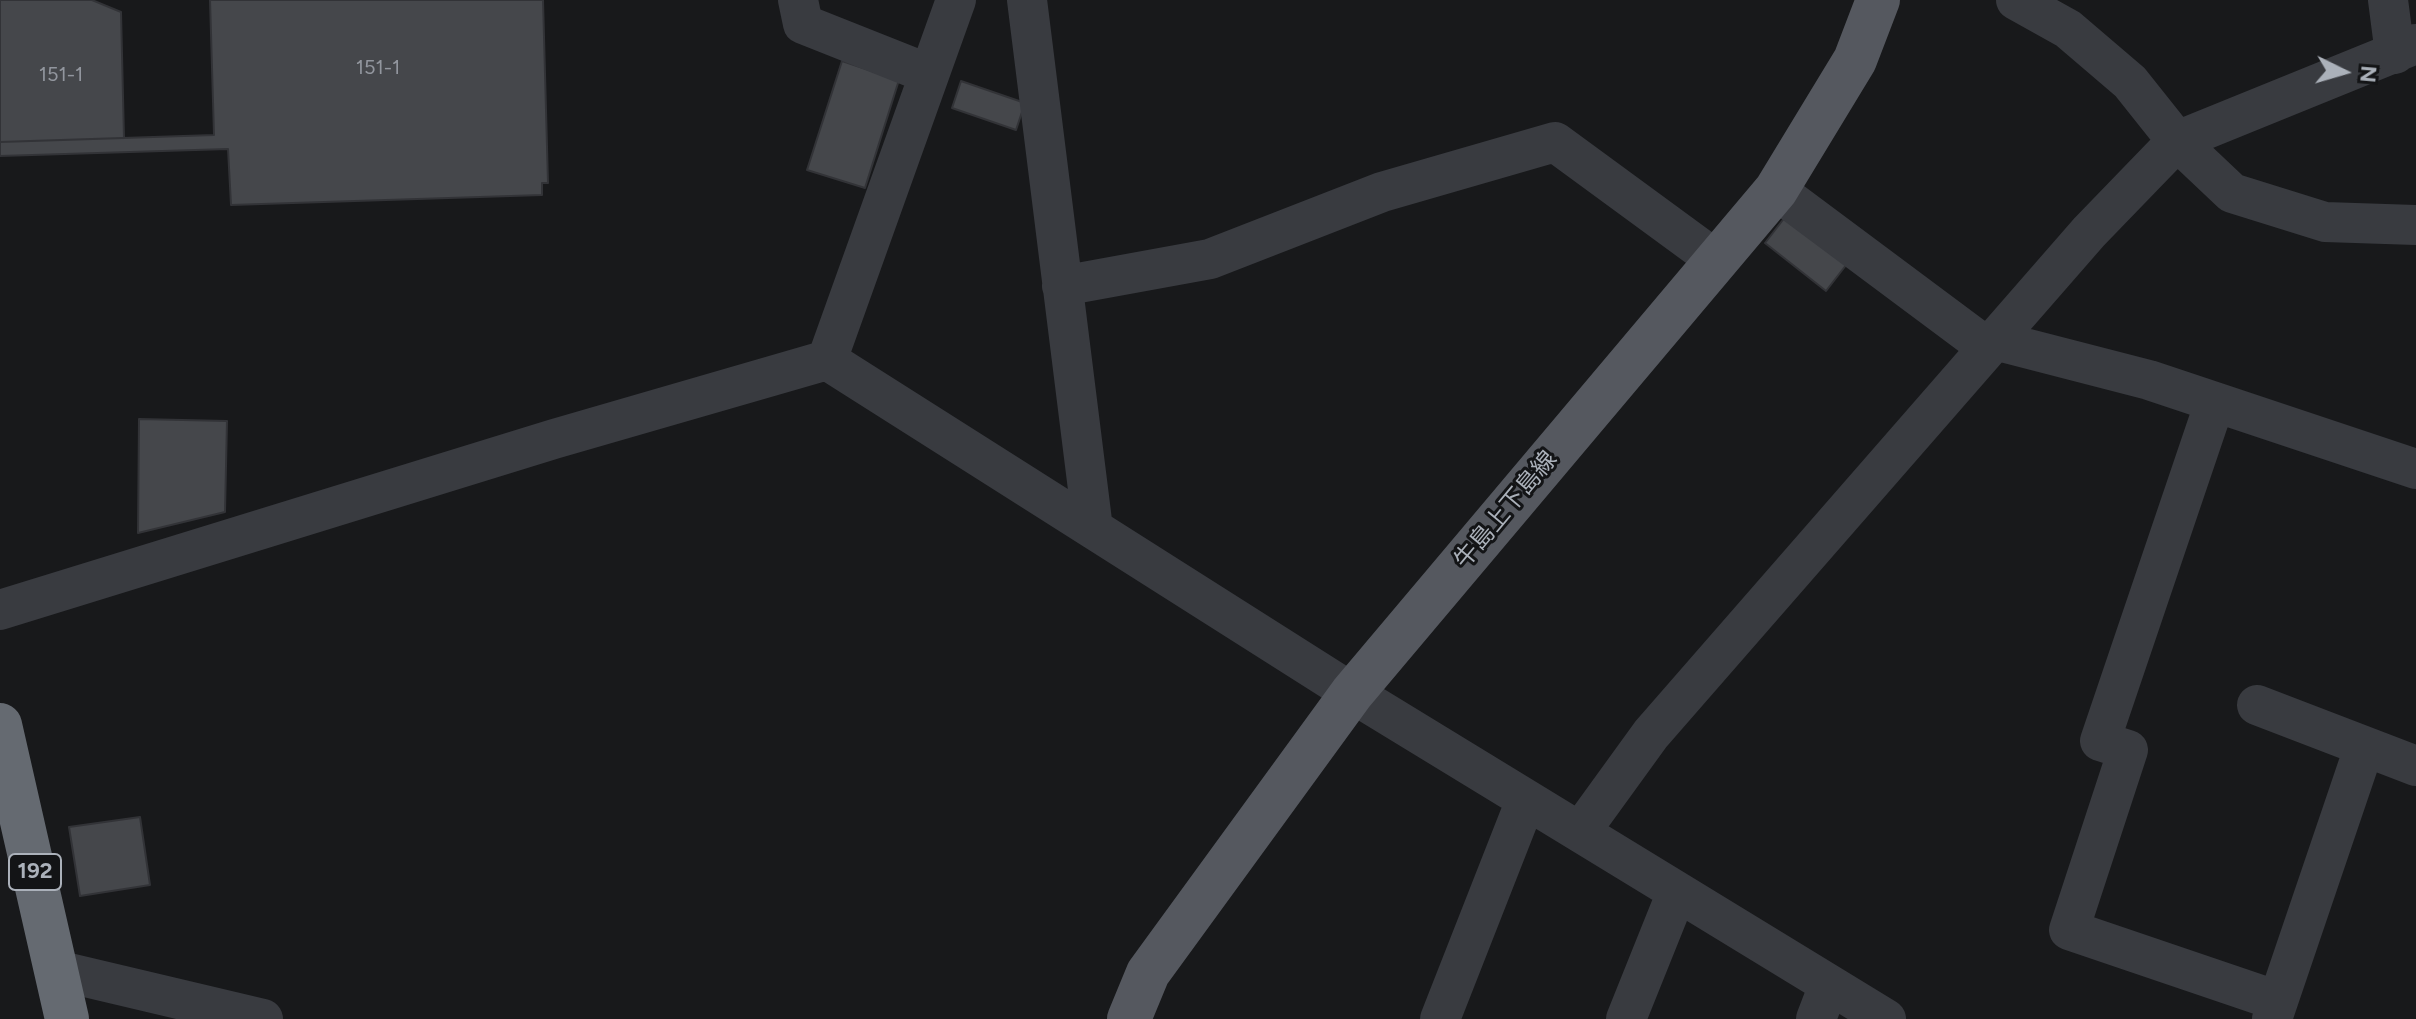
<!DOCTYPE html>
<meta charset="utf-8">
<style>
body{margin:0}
#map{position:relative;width:2416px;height:1019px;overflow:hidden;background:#18191b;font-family:Figtree,sans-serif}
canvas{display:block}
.north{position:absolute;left:2304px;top:32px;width:80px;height:80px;-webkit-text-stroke:6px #131416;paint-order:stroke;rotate:95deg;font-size:22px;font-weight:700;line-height:32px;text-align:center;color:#abb1ba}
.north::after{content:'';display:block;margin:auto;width:28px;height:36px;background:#abb1ba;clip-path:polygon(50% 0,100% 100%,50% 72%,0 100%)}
</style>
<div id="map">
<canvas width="2416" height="1019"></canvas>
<div class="north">N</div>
</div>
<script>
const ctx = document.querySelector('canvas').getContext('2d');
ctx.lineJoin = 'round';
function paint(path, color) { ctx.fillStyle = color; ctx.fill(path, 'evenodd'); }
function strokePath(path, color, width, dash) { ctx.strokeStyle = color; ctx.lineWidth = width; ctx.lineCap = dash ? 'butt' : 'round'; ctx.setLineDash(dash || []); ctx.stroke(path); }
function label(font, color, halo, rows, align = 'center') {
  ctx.font = font + ' Figtree,"Noto Sans JP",sans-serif'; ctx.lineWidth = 6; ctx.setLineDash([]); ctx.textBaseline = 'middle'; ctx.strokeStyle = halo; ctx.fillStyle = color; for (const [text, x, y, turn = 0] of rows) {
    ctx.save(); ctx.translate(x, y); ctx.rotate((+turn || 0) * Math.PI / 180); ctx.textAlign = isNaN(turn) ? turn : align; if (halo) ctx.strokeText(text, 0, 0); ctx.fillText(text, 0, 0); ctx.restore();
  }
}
const building = new Path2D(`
 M0,0H92L121,12L124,138L0,142Z
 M210,0H543L548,183H542V195L231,205L228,149L0,156V142L214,135Z
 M842,61L899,80L865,188L807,170Z
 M961,81L1025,103L1016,130L952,108Z
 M1789,212L1850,260L1826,291L1765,243Z
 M139,419L227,421L225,512L138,533Z
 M140,817L150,885L80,896L69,827Z`);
paint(building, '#45474b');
strokePath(building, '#323337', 2);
strokePath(new Path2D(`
 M798,0L803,24L929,74
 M1027,0L1093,529
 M2016,0L2068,29L2130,82L2177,141L2232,193L2325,222L2416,225
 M2388,0L2395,54
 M1776,190L1988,348
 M1062,286L1210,259L1382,192L1555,142L1716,260
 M1994,340L2149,380L2416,469
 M827,360L956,0
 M2215,402L2100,741L2128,750L2069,930L2278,1001
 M0,610L554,439L827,360L1352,693L1886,1019
 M2257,705L2416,766
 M1580,832L1651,734L2089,232L2177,141L2416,44
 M56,970L263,1019
 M1440,1019L1526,800
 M1626,1019L1677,892
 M1816,1019L1829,985
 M2272,1019L2364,748`), '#393b40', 40);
strokePath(new Path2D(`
 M1129,1019L1148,973L1352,693L1776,190L1855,60L1878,0`), '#55585f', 44);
strokePath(new Path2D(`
 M0,725L67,1019`), '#656a71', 44);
label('20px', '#92969e', null, [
 ["151-1",378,68],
 ["151-1",61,75]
]);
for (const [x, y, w] of [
 [35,872,52]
]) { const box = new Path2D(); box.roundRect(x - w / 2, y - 18, w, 36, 6); ctx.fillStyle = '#131416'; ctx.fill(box); strokePath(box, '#abb1ba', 2); }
label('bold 22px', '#abb1ba', null, [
 ["192",35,872]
]);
label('24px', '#abb1ba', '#131416', [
 ["牛島上下島線",1506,510,-50]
]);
</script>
